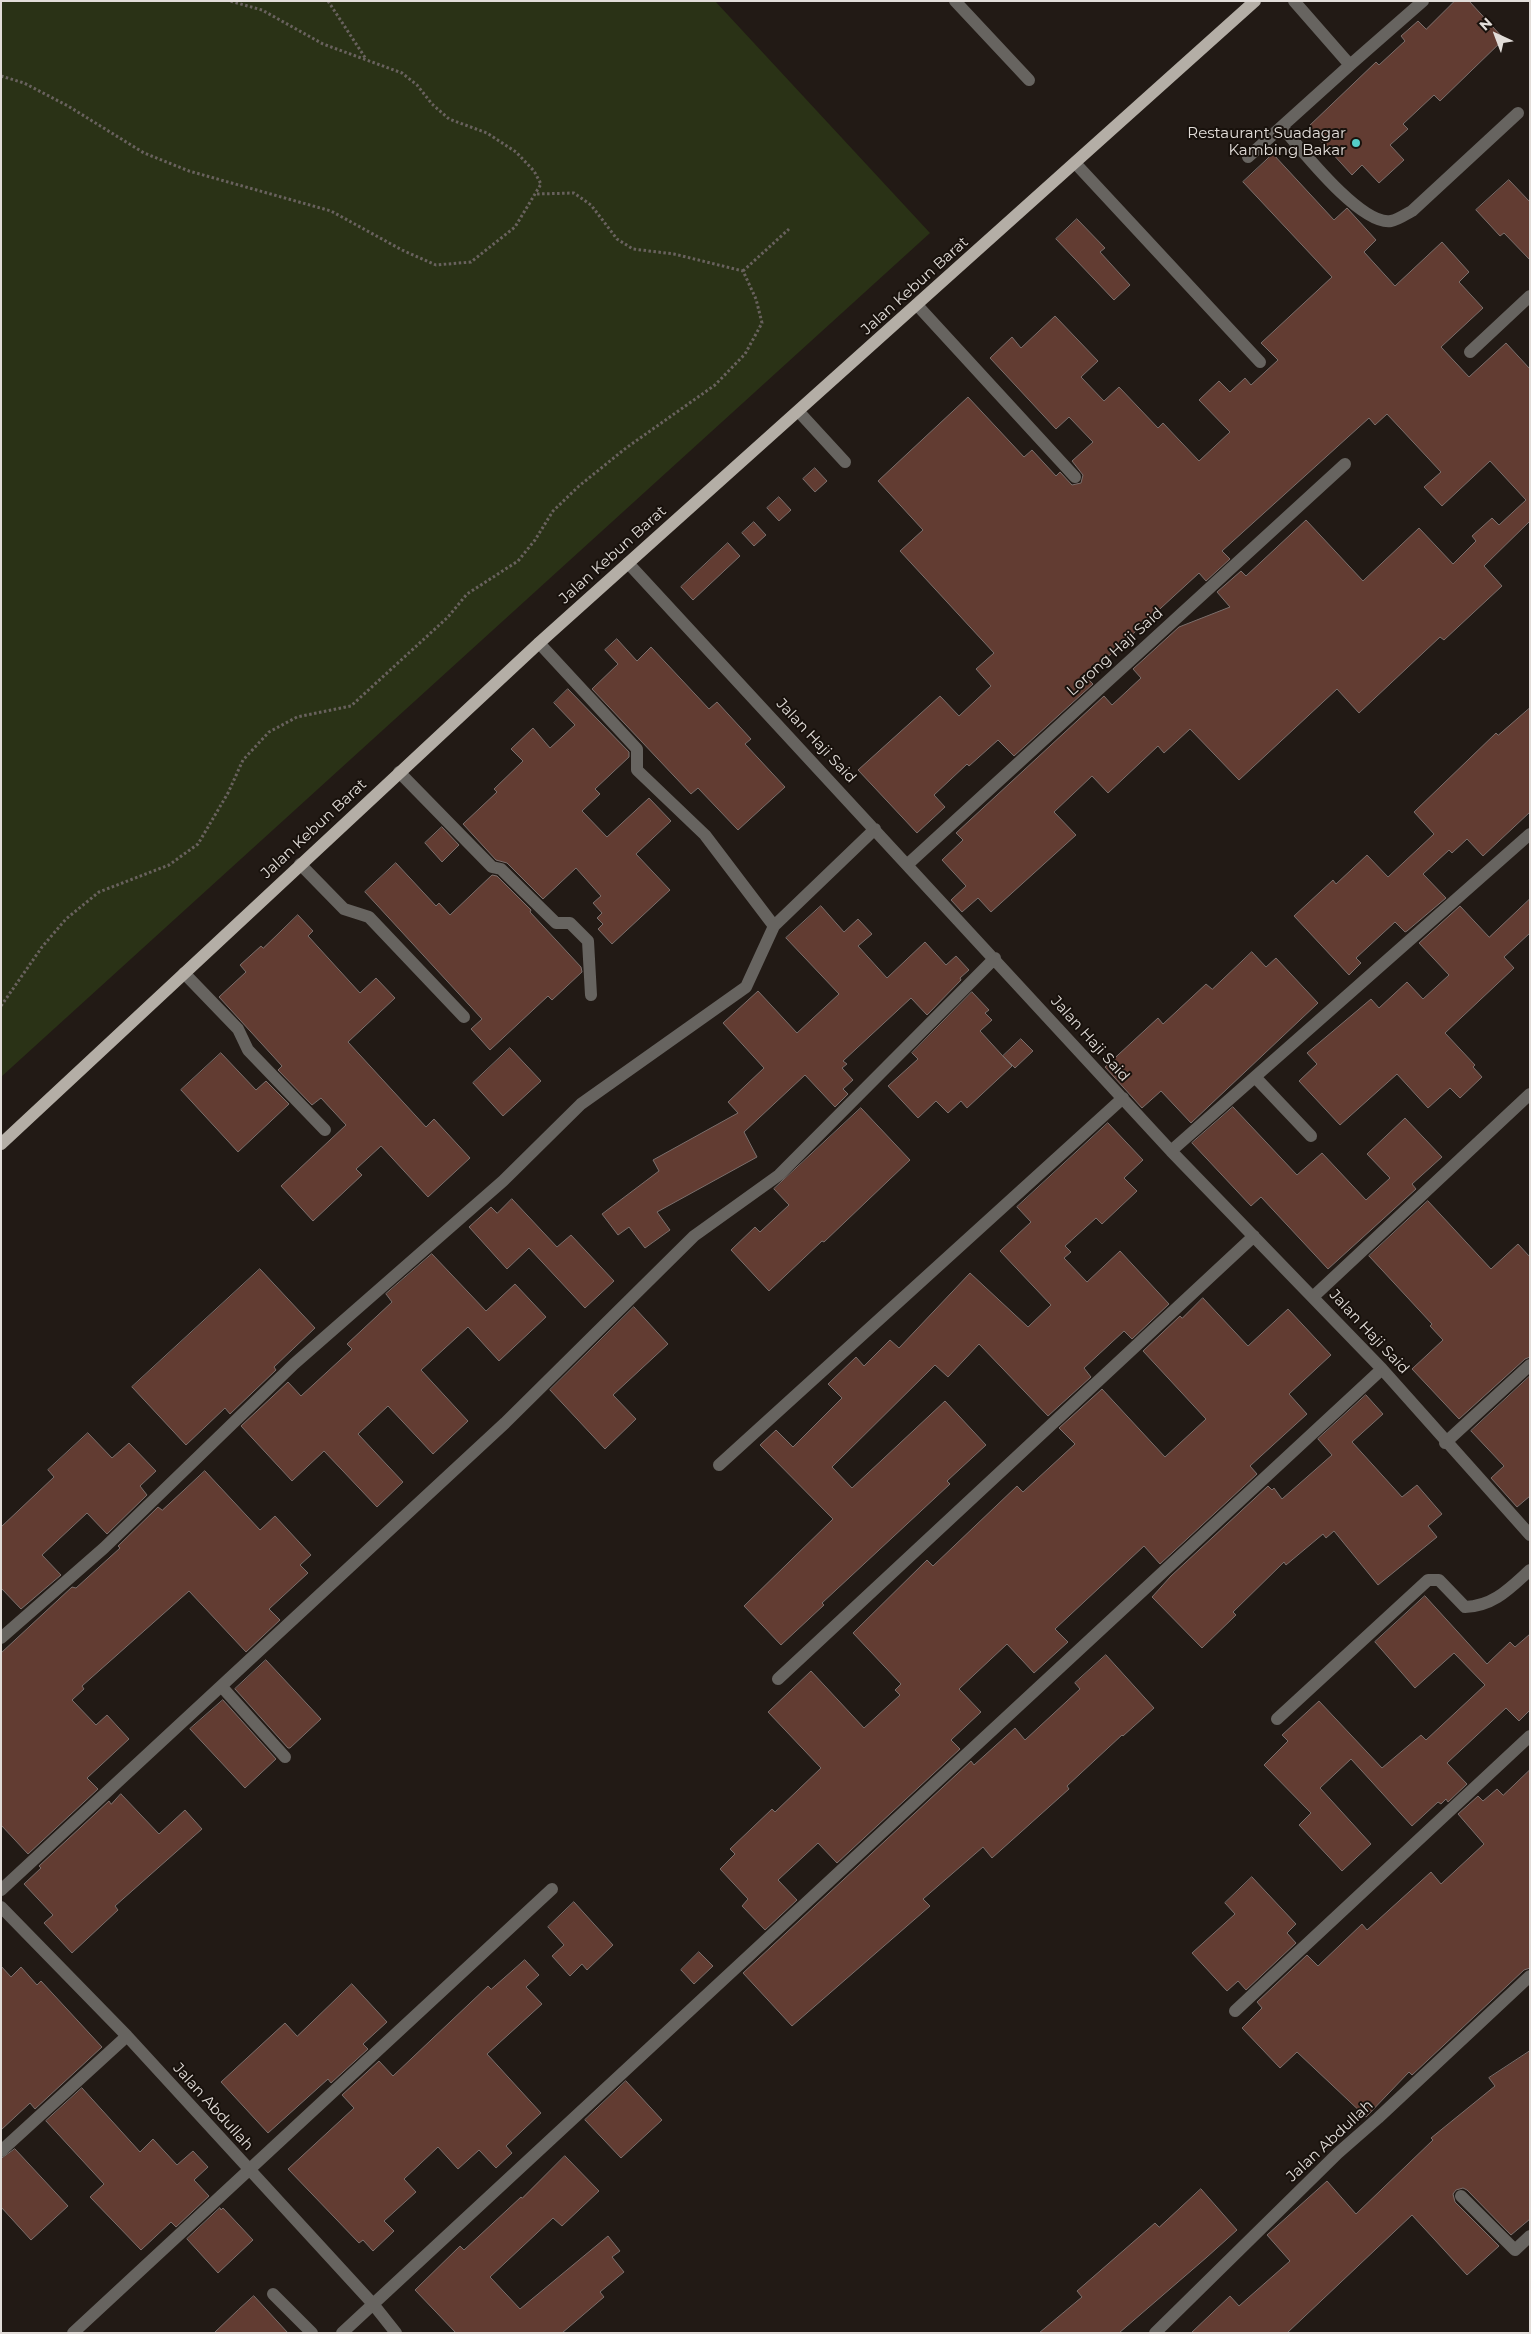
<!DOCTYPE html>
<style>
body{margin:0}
#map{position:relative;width:1531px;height:2334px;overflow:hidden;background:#221a15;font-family:Montserrat,sans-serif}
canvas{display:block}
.frame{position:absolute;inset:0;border:2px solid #e2ddd9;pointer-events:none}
.north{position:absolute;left:1471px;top:10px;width:50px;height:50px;-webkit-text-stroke:4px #18110c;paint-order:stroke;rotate:317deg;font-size:14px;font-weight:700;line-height:20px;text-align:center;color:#e2ddd9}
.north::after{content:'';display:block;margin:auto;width:18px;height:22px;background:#e2ddd9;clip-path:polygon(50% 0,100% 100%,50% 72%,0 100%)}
</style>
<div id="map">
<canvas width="1531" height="2334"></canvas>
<div class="frame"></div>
<div class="north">N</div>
</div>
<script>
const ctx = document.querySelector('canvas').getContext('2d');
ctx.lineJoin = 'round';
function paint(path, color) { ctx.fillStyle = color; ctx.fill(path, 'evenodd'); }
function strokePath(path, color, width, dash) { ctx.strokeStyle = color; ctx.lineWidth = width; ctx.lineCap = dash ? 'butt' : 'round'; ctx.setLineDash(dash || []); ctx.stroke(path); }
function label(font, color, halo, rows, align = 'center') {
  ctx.font = font + ' Montserrat,sans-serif'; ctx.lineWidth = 4; ctx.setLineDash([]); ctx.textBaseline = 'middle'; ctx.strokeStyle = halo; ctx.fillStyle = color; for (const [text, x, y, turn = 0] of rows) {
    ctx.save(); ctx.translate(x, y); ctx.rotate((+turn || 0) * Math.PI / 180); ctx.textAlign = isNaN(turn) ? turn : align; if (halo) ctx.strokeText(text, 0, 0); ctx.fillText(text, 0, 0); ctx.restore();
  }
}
paint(new Path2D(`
 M1,1H715L930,233L1,1077Z`), '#2a3216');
const building = new Path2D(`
 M1455,1H1469L1504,39L1440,101L1434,95L1403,124L1408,129L1390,145L1404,160L1379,183L1362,165L1352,175L1308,127L1376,62L1379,65L1405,41L1401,36L1418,21L1426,29Z
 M1273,154L1334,220L1347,208L1376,240L1364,252L1395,286L1442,242L1469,272L1459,282L1483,308L1441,347L1469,377L1506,343L1530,369V521L1484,566L1502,586L1444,640L1440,637L1359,713L1337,689L1239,780L1190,729L1164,753L1158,746L1108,793L1092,776L1054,812L1076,835L991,912L978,898L962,912L951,900L966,886L942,860L963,840L956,833L1104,696L1112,705L1141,678L1133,669L1179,627L1230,607L1217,592L1241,571L1246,576L1306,520L1363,581L1419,528L1453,564L1476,541L1472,536L1492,518L1499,525L1526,500L1490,461L1442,506L1424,487L1441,472L1387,414L1375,425L1369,418L1222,551L1230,559L1206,581L1199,573L1086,677L1093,684L1014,756L998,740L969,766L967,764L934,795L945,807L917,833L858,770L940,696L959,716L991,686L976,669L994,653L900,551L923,530L878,481L968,397L1024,457L1032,450L1056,476L1060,472L1072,485L1081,483L1083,475L1072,461L1093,442L1069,417L1056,429L990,358L1012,337L1021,348L1055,316L1098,361L1081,377L1104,401L1119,387L1158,428L1163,423L1199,461L1230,432L1199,400L1219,381L1230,392L1245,378L1251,385L1278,360L1261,343L1332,277L1243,182Z
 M1509,180L1530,202V260L1504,233L1500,236L1476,210Z
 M1077,219L1105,248L1100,252L1130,285L1114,300L1056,239Z
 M815,468L827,481L815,492L803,479Z
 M779,497L791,510L779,521L767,508Z
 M754,522L766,535L754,546L742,533Z
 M728,543L740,556L693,600L681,587Z
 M617,639L637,661L651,647L709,709L717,702L751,739L745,744L785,787L738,830L698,788L691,794L592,689L618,664L605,650Z
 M568,689L629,752V757L595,789L600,794L582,811L607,837L649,798L671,821L636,854L670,890L612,944L598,929L603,924L597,918L602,913L593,903L601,896L576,868L543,899L507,863L496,860L463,824L497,792L494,789L523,761L511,749L533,728L550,748L575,725L554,703Z
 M1530,708V812L1483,856L1467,839L1452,853L1449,850L1423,874L1446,898L1407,931L1405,932L1395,922L1356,958L1361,963L1349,975L1294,916L1333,880L1336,884L1367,855L1388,877L1434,834L1414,812L1496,733L1498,735Z
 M442,827L459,845L442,862L425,843Z
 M396,863L436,906L439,903L450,915L492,875L497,876L531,910L530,912L581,967L582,972L552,1000L548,996L490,1050L471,1029L482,1019L365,892Z
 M1530,899V933L1504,957L1514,968L1445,1033L1475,1065L1473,1067L1482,1077L1460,1098L1450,1088L1428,1108L1397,1074L1340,1125L1299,1081L1317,1064L1307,1053L1371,999L1379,1008L1407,982L1423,999L1449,975L1419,943L1460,906L1489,937Z
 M821,906L844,932L858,919L872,934L858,946L887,978L925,942L946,965L956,956L969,970L960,978L961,980L927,1015L911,998L843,1061L847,1064L842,1068L853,1080L843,1089L848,1094L835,1107L805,1075L744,1132L757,1157L657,1212L670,1230L645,1248L629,1227L618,1235L602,1214L659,1171L653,1160L738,1113L728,1102L764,1068L723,1023L758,991L797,1033L839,994L786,938Z
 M298,915L313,931L308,936L360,993L376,978L395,998L348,1042L426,1127L434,1119L470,1158L428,1197L381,1146L356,1169L362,1175L313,1221L281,1186L346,1125L321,1098L312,1105L278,1070L282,1066L219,997L246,972L240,965L261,946L263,948Z
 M1252,952L1266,967L1276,958L1318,1003L1191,1123L1161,1091L1142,1108L1105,1067L1158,1018L1163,1024L1206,984L1212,989Z
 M972,992L989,1010L985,1013L992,1020L980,1031L1012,1066L967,1108L961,1101L948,1113L936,1101L918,1118L888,1086L918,1059L912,1053Z
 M1021,1039L1033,1051L1015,1068L1003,1056Z
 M510,1048L541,1081L503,1116L473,1083Z
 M221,1053L256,1090L266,1081L289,1104L238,1152L181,1090Z
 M1233,1107L1297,1175L1322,1153L1366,1200L1390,1178L1367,1154L1405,1118L1442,1157L1412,1184L1416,1189L1328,1269L1261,1197L1251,1206L1192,1143Z
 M861,1108L910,1160L824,1242L822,1241L769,1291L731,1250L755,1227L760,1232L789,1205L774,1189Z
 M1108,1123L1143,1160L1124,1178L1137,1191L1102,1224L1096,1218L1065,1246L1071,1252L1064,1258L1087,1282L1120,1251L1169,1304L1132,1339L1124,1331L1084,1368L1091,1377L1048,1416L979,1344L948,1377L935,1365L832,1467L852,1488L945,1401L986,1445L947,1481L950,1484L822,1603L824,1605L781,1645L744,1606L833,1519L760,1445L776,1430L793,1447L842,1398L828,1384L856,1357L864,1366L890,1340L899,1348L970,1273L1028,1327L1051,1305L1000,1251L1031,1222L1017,1207Z
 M512,1199L557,1247L571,1235L614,1281L585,1308L529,1248L507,1269L469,1227L491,1207L497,1213Z
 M1428,1201L1491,1269L1518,1244L1530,1257V1357L1525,1359L1459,1419L1412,1369L1443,1340L1430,1326L1432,1324L1369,1256Z
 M432,1254L486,1311L515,1284L546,1317L499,1361L468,1327L421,1370L468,1421L433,1454L388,1406L358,1434L403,1482L377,1507L324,1451L292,1481L241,1426L288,1382L301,1396L352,1349L347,1344L392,1302L386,1294Z
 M260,1269L315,1328L274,1367L276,1370L230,1414L225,1408L186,1445L132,1387Z
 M1203,1298L1248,1346L1288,1309L1331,1355L1289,1394L1307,1414L1250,1466L1257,1474L1160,1564L1144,1546L1055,1629L1068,1642L1034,1673L1007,1644L959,1689L981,1712L951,1740L960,1749L837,1863L818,1843L778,1880L797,1900L765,1930L742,1906L748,1899L720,1869L735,1854L730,1849L772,1809L775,1812L821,1768L768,1712L811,1671L864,1728L900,1695L895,1690L901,1684L853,1633L927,1560L933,1566L1017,1486L1023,1492L1075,1444L1059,1428L1102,1389L1165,1457L1206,1419L1143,1351L1180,1316L1182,1318Z
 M634,1307L668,1344L613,1395L636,1419L605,1449L550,1390Z
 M1530,1376V1496L1517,1507L1491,1478L1504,1466L1471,1431Z
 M1366,1395L1383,1414L1352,1442L1402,1497L1417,1485L1442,1514L1428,1526L1437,1537L1378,1585L1334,1531L1326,1538L1323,1534L1286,1565L1284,1562L1233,1612L1236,1615L1202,1648L1152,1597L1171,1576L1268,1486L1272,1490L1274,1488L1282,1499L1332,1455L1318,1439Z
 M88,1433L112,1458L129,1443L156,1471L140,1486L147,1495L107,1534L87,1513L42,1555L61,1575L21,1609L1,1588V1527L54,1477L48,1470Z
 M205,1471L260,1530L275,1516L311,1555L300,1565L308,1573L269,1609L280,1620L246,1652L189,1591L82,1686L84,1689L72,1700L96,1725L107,1715L129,1739L87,1778L98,1789L28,1854L1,1825V1653L72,1587L76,1588L120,1548L118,1546L158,1507L162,1510Z
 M1425,1596L1487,1664L1510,1642L1515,1647L1530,1634V1710L1519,1721L1506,1708L1447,1763L1467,1784L1448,1802L1446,1799L1441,1804L1438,1802L1412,1826L1351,1759L1320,1788L1371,1844L1342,1871L1299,1825L1311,1813L1264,1765L1288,1741L1282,1735L1319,1701L1382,1768L1421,1735L1426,1740L1485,1685L1454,1653L1415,1688L1375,1642Z
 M1106,1655L1154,1708L1123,1736L1122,1735L1067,1786L1069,1789L992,1858L983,1847L923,1899L930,1906L792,2026L743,1973L971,1761L974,1765L1015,1728L1025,1740L1080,1689L1075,1683Z
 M266,1660L321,1719L290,1748H288L235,1689Z
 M223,1700L276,1759L245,1788L190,1729Z
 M1530,1770V1968L1524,1970L1412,2075L1409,2072L1366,2117L1297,2052L1280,2068L1242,2028L1262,2008L1257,2002L1307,1955L1318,1966L1362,1924L1367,1930L1431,1872L1441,1884L1484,1844L1458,1814L1478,1796L1483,1801L1497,1789L1503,1795Z
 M121,1794L159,1834L185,1810L202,1829L115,1906L118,1910L72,1953L44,1923L53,1915L24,1884L41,1868L39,1866L109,1801L111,1804Z
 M1252,1877L1296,1924L1287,1933L1296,1943L1246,1990L1238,1981L1227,1991L1192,1953L1235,1914L1225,1903Z
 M574,1902L613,1945L587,1970L582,1964L570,1976L552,1956L564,1945L548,1927Z
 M699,1952L713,1966L694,1984L681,1970Z
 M525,1960L539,1975L526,1987L542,2004L487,2054L541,2113L506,2146L512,2153L496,2168L479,2150L458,2169L438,2147L404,2179L416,2192L384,2221L394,2231L373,2251L363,2240L359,2243L288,2169L354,2108L342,2095L379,2061L393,2076L488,1986L491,1989Z
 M1,1966L11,1977L21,1967L37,1985L41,1981L102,2047L35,2109L30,2103L1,2130Z
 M352,1984L387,2022L363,2044L368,2049L331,2083L328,2079L268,2133L221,2082L285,2023L297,2036Z
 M1530,2051V2219L1511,2235L1467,2190L1463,2188L1456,2190L1453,2194L1455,2202L1499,2246L1467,2275L1412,2215L1287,2333H1191L1230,2296L1239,2306L1290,2261L1267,2235L1327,2181L1356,2214L1433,2140L1431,2138L1495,2086L1489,2078Z
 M626,2081L662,2120L621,2158L585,2120Z
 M82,2088L140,2152L153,2139L177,2165L193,2151L208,2167L194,2180L209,2196L176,2227L171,2222L141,2250L90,2197L104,2184L46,2121Z
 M15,2149L68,2206L31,2240L1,2207V2159Z
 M565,2156L599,2191L562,2226L553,2218L490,2277L520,2309L608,2236L620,2251L612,2257L624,2272L600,2292L604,2297L562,2333H456L415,2290L460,2246L464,2250L521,2197L522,2198Z
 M1201,2189L1237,2230L1207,2257L1119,2333H1039L1082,2297L1077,2291L1155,2223L1159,2227Z
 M220,2208L221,2210L223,2208L253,2240L218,2273L187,2239Z
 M254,2296L288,2333H214L238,2310Z`);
paint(building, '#623c32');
strokePath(building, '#7b6f6c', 1);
strokePath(new Path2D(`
 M328,1L366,59
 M1,76L24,83L68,106L144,153L189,171L331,211L402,250L436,265L471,262L515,227L541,184L534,171L516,152L487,133L449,119L432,104L417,85L402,73L323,44L262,10L230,1
 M743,271L789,229
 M1,1006L42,947L66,919L99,892L169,865L198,844L228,793L243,760L269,732L297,717L351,706L448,617L467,594L518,561L535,540L553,511L579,486L626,448L715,385L745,354L762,323L756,299L743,271L674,254L633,249L617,239L591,205L574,193L536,194`), '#69625e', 3, [2.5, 2.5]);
strokePath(new Path2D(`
 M955,1L1029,80
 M1294,1L1350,65L1423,1
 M1282,127C1301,149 1361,226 1391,221C1398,220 1406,214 1412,211L1518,113
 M1248,157L1350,65
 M1076,164L1260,362
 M917,305L1075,477
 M1470,352L1530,296
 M799,412L845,462
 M628,563L1171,1151L1382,1369L1530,1535
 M539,643L637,749V770L705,835L774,926
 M399,772L492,867L501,869L556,923H570L588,941L591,995
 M300,864L344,909L369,917L464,1017
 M908,864L1345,464
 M184,973L238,1029L248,1050L325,1130
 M1255,1077L1311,1136
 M1171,1151L1530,834
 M1314,1296L1530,1094
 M1445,1443L1530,1365
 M719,1465L1123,1098
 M1,1638L104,1548L294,1364L503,1181L581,1104L746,987L774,926L875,829
 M778,1679L1254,1236
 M222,1687L285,1757
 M1277,1719L1428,1580H1439L1465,1607C1494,1606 1510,1588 1530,1570
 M1,1890L505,1423L694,1236L779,1175L995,958
 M1,1907L127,2036L373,2304L396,2333
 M1235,2011L1530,1736
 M1,2151L127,2036
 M1461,2196L1515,2250L1530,2236
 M273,2294L312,2333
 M73,2333L552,1889
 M342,2333L1382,1369
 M1155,2333L1338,2153L1378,2118L1530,1976`), '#676460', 12);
strokePath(new Path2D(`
 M1,1144L539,643L1255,1`), '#b4aea6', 12);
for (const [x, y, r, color] of [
 [1356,143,5,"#54cdc7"]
]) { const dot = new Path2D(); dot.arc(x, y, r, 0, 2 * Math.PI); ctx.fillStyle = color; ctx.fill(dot); strokePath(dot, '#18110c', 2); }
label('15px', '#e2ddd9', '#18110c', [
 ["Restaurant Suadagar",1346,134],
 ["Kambing Bakar",1346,151]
], 'right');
label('15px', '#e2ddd9', '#18110c', [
 ["Jalan Kebun Barat",915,286,-42],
 ["Jalan Kebun Barat",613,555,-42],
 ["Lorong Haji Said",1115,652,-42],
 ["Jalan Haji Said",816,741,47],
 ["Jalan Kebun Barat",314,829,-43],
 ["Jalan Haji Said",1090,1039,48],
 ["Jalan Haji Said",1369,1332,47],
 ["Jalan Abdullah",213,2107,48],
 ["Jalan Abdullah",1330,2141,-43]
]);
</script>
